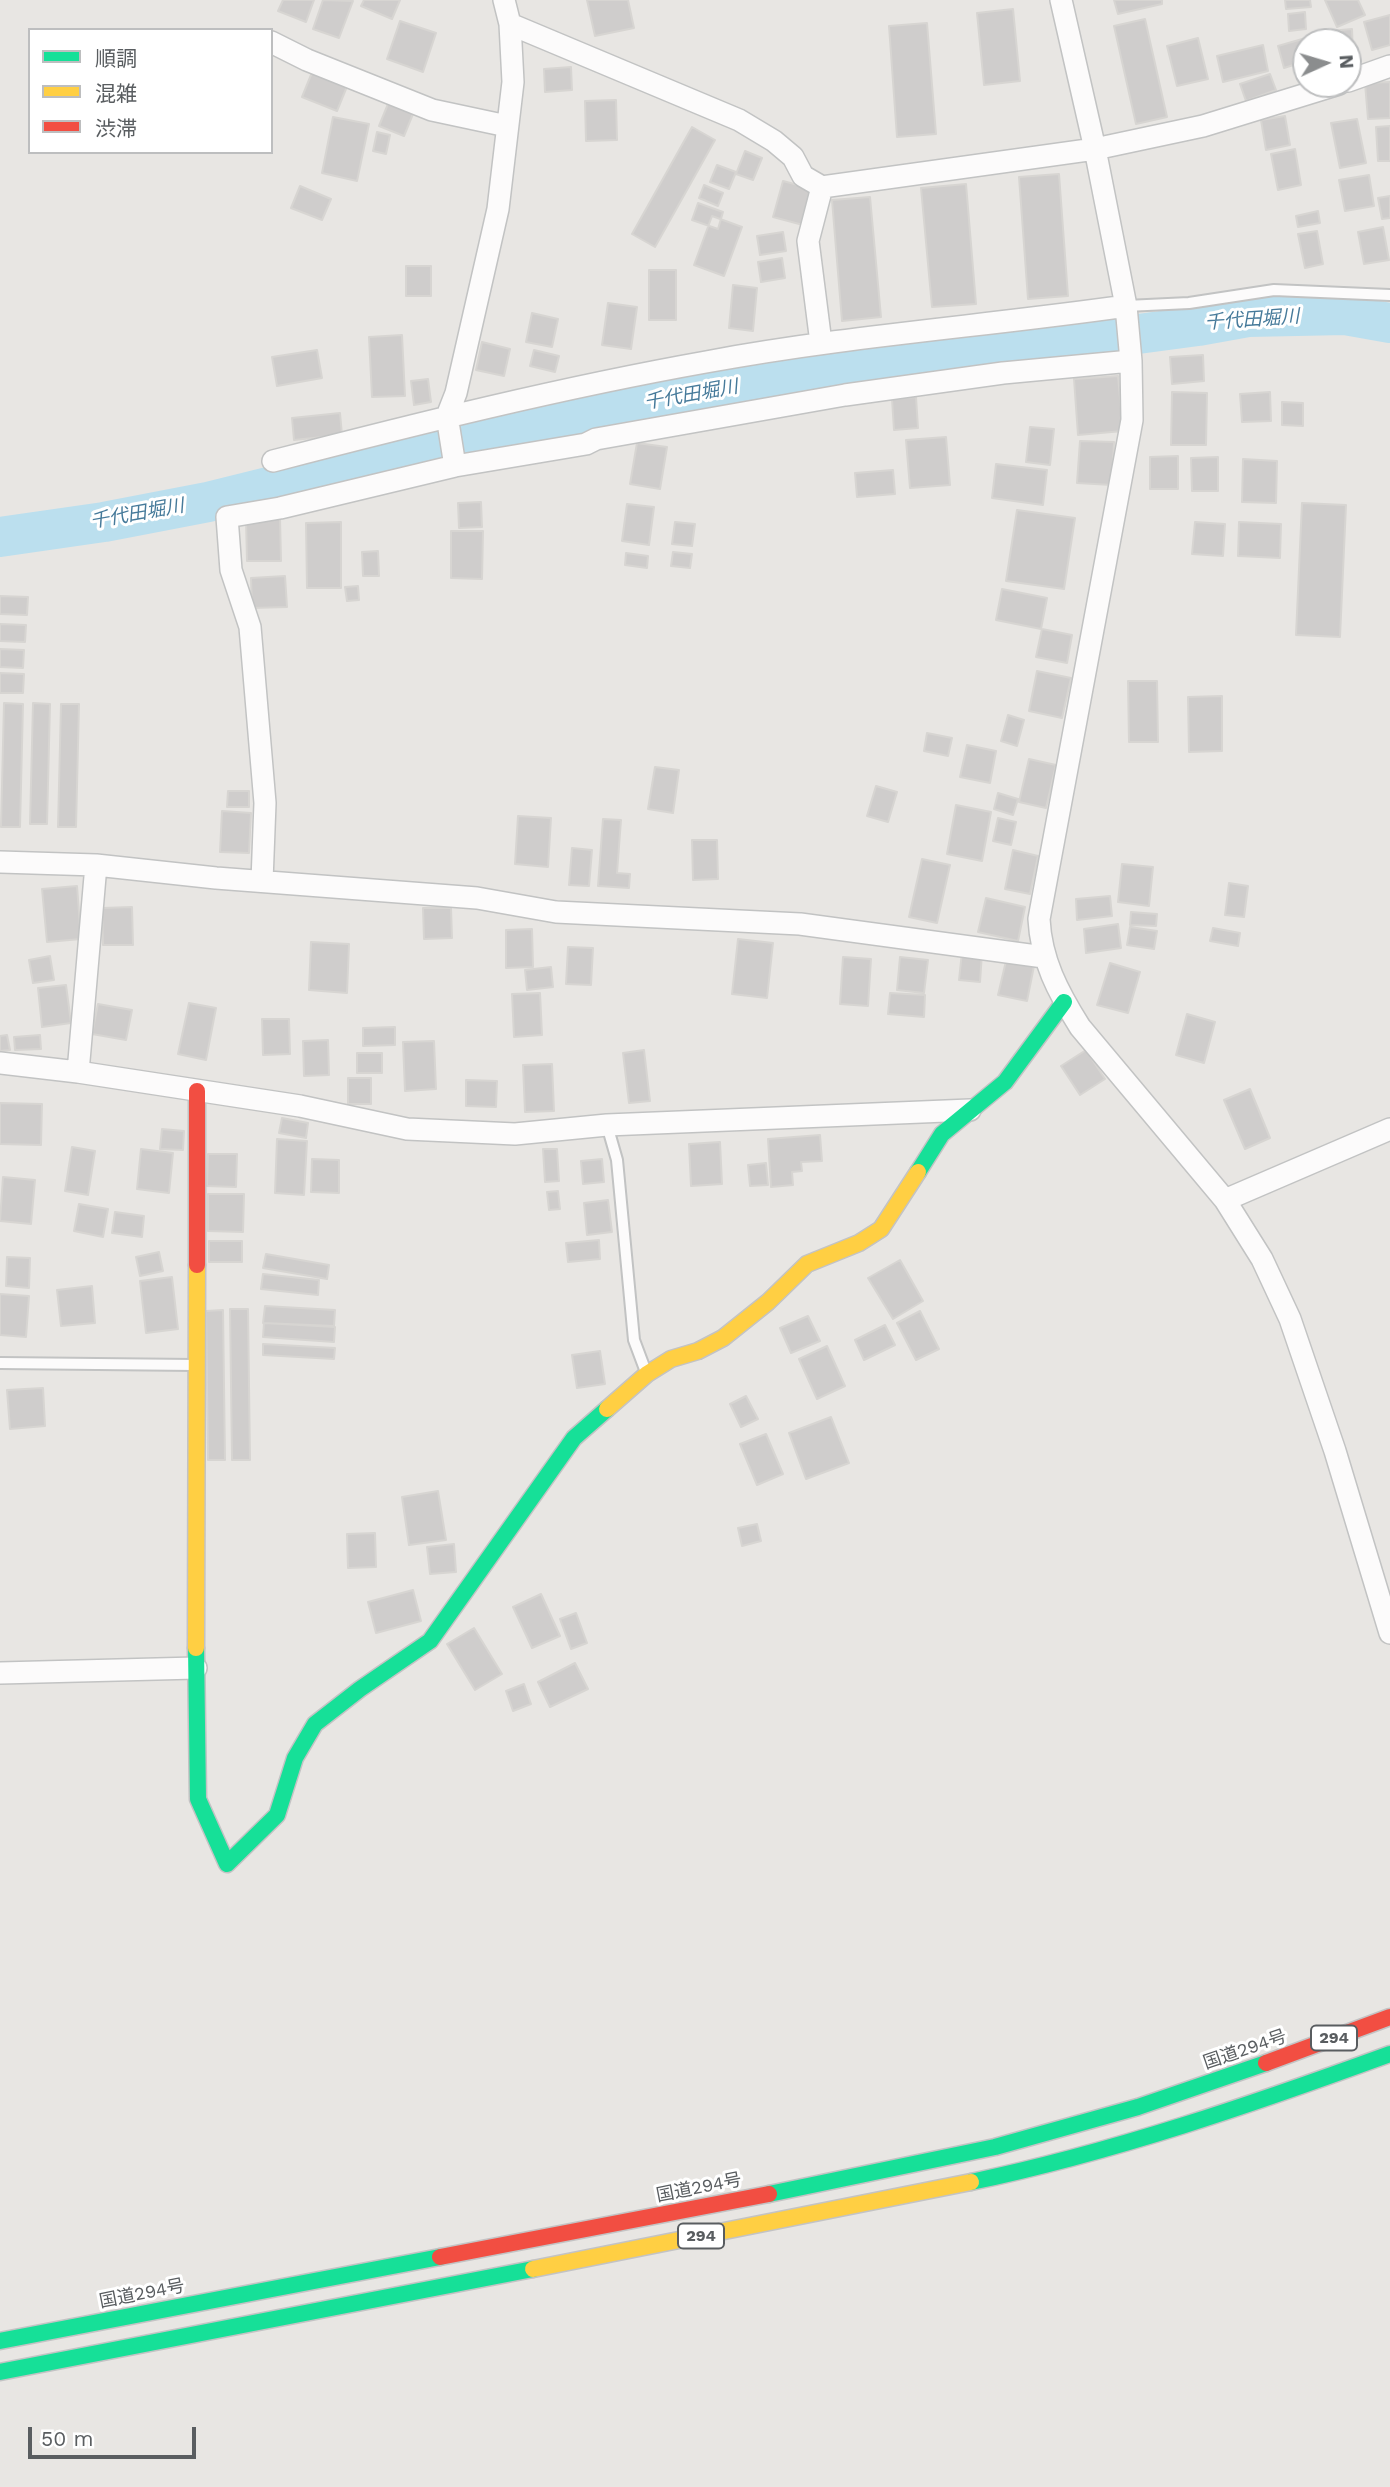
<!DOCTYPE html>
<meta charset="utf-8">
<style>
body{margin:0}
#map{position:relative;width:1390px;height:2487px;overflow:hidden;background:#e8e6e3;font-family:"Work Sans","Noto Sans JP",sans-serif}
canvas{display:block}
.legend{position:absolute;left:28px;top:28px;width:245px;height:126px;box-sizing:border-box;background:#fff;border:2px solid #bdbebf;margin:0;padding:9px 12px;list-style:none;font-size:21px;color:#595d60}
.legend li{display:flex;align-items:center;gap:14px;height:35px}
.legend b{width:35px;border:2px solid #bdbebf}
.north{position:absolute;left:1292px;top:28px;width:70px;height:70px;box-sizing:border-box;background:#fff;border:2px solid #bdbebf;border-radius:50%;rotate:86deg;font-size:19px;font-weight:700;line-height:28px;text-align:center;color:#595d60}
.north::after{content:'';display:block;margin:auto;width:24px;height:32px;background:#8b8d8e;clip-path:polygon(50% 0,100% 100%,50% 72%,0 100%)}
.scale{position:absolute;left:28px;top:2427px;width:168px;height:32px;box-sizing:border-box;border:4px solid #595d60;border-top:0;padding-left:9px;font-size:21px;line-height:24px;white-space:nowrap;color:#595d60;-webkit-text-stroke:5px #fff;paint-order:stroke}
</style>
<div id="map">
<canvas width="1390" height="2487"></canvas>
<ul class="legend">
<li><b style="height:9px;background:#16e098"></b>順調</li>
<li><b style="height:9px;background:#ffcf43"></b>混雑</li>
<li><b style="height:9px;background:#f24e42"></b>渋滞</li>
</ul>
<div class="north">N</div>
<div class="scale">50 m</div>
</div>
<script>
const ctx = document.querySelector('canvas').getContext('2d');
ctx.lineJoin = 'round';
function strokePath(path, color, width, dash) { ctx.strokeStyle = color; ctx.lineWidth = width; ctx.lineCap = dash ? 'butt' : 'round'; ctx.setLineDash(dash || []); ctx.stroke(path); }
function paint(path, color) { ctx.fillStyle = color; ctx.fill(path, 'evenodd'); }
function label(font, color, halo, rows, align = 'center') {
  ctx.font = font + ' "Work Sans","Noto Sans JP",sans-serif'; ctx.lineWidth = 6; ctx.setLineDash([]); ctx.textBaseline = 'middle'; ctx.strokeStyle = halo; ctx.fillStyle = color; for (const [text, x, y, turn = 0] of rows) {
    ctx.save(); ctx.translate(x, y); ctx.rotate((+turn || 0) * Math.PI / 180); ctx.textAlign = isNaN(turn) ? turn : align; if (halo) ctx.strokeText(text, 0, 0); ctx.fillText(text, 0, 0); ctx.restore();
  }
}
strokePath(new Path2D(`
 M0,537L104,522L208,502L446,443L671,398L901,362L996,353L1198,326L1248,317L1345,315L1390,323`), '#bbdfee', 40);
const building = new Path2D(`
 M283,0H314L306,22L278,11Z
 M323,0L353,1L339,38L313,29Z
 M364,0H400L392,19L361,6Z
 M587,0H628L634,28L595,36Z
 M1114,0H1162V4L1118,14Z
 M1285,0H1310L1311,7L1286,9Z
 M1325,0H1358L1365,15L1337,27Z
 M1013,9L1020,81L984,85L977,13Z
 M1305,12L1306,29L1289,31L1288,14Z
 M1390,15V45L1372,50L1364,22Z
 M1145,19L1167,117L1136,124L1114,26Z
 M400,21L436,33L423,72L387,59Z
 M927,23L936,134L897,137L889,26Z
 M1352,29L1353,53H1348V42H1331L1330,31Z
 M1323,33L1325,42H1306V61L1284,68L1278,46Z
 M1198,38L1208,79L1177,86L1167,46Z
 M1263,45L1268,71L1223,82L1217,56Z
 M571,67L572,90L545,92L544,69Z
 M313,70L348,84L337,111L302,97Z
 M1270,74L1276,90L1246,101L1240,84Z
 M1390,82V118L1368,119L1365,83Z
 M390,99L415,109L404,136L379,126Z
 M616,100L617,140L586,141L585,101Z
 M1285,116L1290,145L1266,150L1261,120Z
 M333,117L369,124L357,181L322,173Z
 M1357,119L1366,163L1340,168L1331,123Z
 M1390,126V161H1378L1376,127Z
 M692,127L715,140L655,247L632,234Z
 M377,132L390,135L386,154L373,151Z
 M1295,149L1301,185L1278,190L1271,154Z
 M745,151L762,158L753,180L736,174Z
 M717,165L736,172L729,189L710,182Z
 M1059,174L1068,296L1028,299L1019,177Z
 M1369,175L1374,206L1345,211L1339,180Z
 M783,181L813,189L803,225L773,217Z
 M966,184L976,304L932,307L921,188Z
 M704,185L723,193L718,206L699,198Z
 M300,186L331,199L322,220L291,208Z
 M1390,196V218L1382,219L1378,198Z
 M870,197L881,317L842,321L832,200Z
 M698,203L723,212L718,229L692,220Z
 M1318,211L1320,223L1298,227L1296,216Z
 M712,216L742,227L724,276L694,265Z
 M1383,227L1389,260L1364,264L1358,232Z
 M1317,231L1323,264L1305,268L1298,234Z
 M783,232L786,251L760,255L757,236Z
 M782,258L785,278L761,282L758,262Z
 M406,266H431V296H406Z
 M649,270H676V320H649Z
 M733,285L757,288L753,331L729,328Z
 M608,303L637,307L631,349L602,345Z
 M532,313L558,319L552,347L526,342Z
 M402,335L405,396L372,397L369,337Z
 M482,342L510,349L504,376L476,370Z
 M317,350L322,378L277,386L272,357Z
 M534,350L559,356L555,372L530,366Z
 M1203,355L1204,381L1172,384L1170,357Z
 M1118,376L1123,431L1078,435L1074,379Z
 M428,379L431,402L414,405L411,381Z
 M1172,392L1207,393L1206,445H1171Z
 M1270,392L1271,421L1242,422L1240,394Z
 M916,397L918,428L894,430L892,399Z
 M1282,402L1303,403V426L1282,425Z
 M340,413L342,435L294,440L292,418Z
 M1030,427L1054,429L1050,465L1026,462Z
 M946,437L950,485L910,488L906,440Z
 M1080,441L1114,442L1112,485L1077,483Z
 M637,443L667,447L660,489L630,484Z
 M1178,456V489H1150V457Z
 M1218,457V491H1192L1191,458Z
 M1243,459L1277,461L1276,503L1242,502Z
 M996,464L1047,470L1043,505L992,498Z
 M893,470L895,494L857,497L855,473Z
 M481,502L482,527L459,528L458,503Z
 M1302,503L1346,505L1340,637L1296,635Z
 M627,504L654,507L649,545L622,541Z
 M1017,510L1075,518L1064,589L1006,581Z
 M280,518L281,561H247L246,519Z
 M341,522V588H307L306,523Z
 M675,522L695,524L692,546L672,544Z
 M1195,522L1225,524L1223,556L1192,554Z
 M1239,522L1281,524L1280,558L1238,556Z
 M451,531H483L482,579L451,578Z
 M378,551L379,576H363L362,552Z
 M673,552L692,554L690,568L671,566Z
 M626,553L648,556L647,568L625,565Z
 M285,576L287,607L252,608L251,578Z
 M358,586L359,600L347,601L345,587Z
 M1002,589L1047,598L1041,629L996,620Z
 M0,596L28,597L27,615L0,614Z
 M0,624L26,625L25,642L0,641Z
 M1042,629L1072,635L1067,663L1036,657Z
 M0,649L24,650L23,668L0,667Z
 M1037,671L1071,678L1062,718L1029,711Z
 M0,673L24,674L23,693H0Z
 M1128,681H1157L1158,742H1129Z
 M1222,696V751L1189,752L1188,697Z
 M4,703L23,704L20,827H1Z
 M33,703L50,704L47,824H30Z
 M61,704H79L76,827H58Z
 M1008,715L1024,720L1017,746L1001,741Z
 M927,733L952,738L948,756L924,751Z
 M967,745L996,751L990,783L960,777Z
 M1029,759L1056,765L1046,808L1019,802Z
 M655,767L679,770L673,813L648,809Z
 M876,786L897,792L888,822L867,816Z
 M228,791H249V807H227Z
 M998,793L1018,799L1013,815L994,809Z
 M956,805L991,812L982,861L947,854Z
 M222,811L251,813L249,853L220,852Z
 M518,816L551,818L548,867L515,864Z
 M998,818L1016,822L1011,845L993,841Z
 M603,819L621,820L617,873L630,874L629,888L598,886Z
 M692,840H717L718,879L693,880Z
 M572,848L592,850L589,886L569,885Z
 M1013,850L1038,856L1030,894L1005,889Z
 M922,859L950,865L937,923L909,917Z
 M1122,864L1153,867L1149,906L1118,902Z
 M1229,883L1248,886L1244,917L1225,915Z
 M77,886L81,939L47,942L42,889Z
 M1110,896L1112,916L1077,920L1076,899Z
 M986,898L1025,907L1018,941L978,932Z
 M132,907L133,945H103L102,908Z
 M423,908H451L452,938L424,939Z
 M1131,912L1157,914L1156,926L1130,925Z
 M1118,924L1121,948L1086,953L1084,929Z
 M1130,927L1157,931L1154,949L1127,945Z
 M1213,928L1240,933L1238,946L1210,941Z
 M532,929L533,967L506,968V930Z
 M738,939L773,943L767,998L732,994Z
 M311,942L349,944L347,993L309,990Z
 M568,947L593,948L591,985L566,984Z
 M962,952L982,953L980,982L959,980Z
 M50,956L54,980L33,983L29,960Z
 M843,957L871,959L868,1006L840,1004Z
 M900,957L928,960L924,993L897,990Z
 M1006,961L1034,966L1027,1001L998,995Z
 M1110,963L1140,972L1128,1013L1097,1005Z
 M551,967L553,987L527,990L525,970Z
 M66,985L71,1023L42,1027L38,988Z
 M540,993L542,1035L514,1037L512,994Z
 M890,993L925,995L924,1017L888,1014Z
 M189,1003L216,1008L206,1060L178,1054Z
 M98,1004L132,1010L126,1040L92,1034Z
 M1187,1014L1215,1022L1204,1063L1176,1055Z
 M262,1019H289L290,1054L263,1055Z
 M395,1027V1045L363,1046V1028Z
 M7,1035L10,1050L0,1051V1036Z
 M40,1035L41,1049L15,1050L14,1037Z
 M328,1040L329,1075L304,1076L303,1041Z
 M434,1041L436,1089L405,1091L403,1042Z
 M644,1050L650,1101L629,1103L623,1053Z
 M1086,1050L1105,1079L1080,1095L1061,1066Z
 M357,1053H382V1073H357Z
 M552,1064L554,1111L525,1112L523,1065Z
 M348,1078H371V1104H348Z
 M466,1080L497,1081L496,1107L466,1106Z
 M1250,1089L1270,1138L1245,1149L1224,1100Z
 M0,1103L42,1104L41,1145L0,1144Z
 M282,1118L308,1123L306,1138L279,1133Z
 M162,1129L184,1131L183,1150L160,1149Z
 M820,1135L822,1161L801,1162L802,1171L792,1172L793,1185L771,1187L768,1139Z
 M277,1139L307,1141L304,1195L275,1193Z
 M720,1142L722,1184L691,1186L689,1144Z
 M72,1147L95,1151L88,1195L65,1191Z
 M141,1149L173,1153L169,1193L137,1189Z
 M543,1149H557L559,1181L545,1182Z
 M208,1154H237L236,1187L207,1186Z
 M312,1159L339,1160V1193L311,1192Z
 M602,1159L604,1182L583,1184L581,1161Z
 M766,1163L768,1185L750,1186L748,1165Z
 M3,1177L35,1180L31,1224L0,1221Z
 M558,1191L560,1209L549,1210L547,1192Z
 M208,1194H244L243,1232L208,1231Z
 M608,1200L612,1232L587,1235L584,1203Z
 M79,1204L108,1209L103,1237L74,1231Z
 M115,1212L144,1216L142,1237L112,1233Z
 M599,1240L600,1259L568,1262L566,1243Z
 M209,1241H242V1262H209Z
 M159,1252L163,1271L140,1276L136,1257Z
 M266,1254L329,1265L327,1279L263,1268Z
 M7,1257L30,1258L29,1288L6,1286Z
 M900,1260L923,1301L893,1319L868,1278Z
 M263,1274L319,1280L318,1295L261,1289Z
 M172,1277L178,1329L146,1333L140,1281Z
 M92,1286L95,1323L61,1326L57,1290Z
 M0,1294L29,1296L26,1337L0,1335Z
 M265,1306L335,1310L334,1326L263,1323Z
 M230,1309H248L250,1460H232Z
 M223,1310L225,1460H208L206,1311Z
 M920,1311L939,1349L916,1360L897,1323Z
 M808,1316L820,1341L791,1353L780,1328Z
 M264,1323L335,1327L334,1342L263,1337Z
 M885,1325L895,1345L864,1360L855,1340Z
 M263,1344L335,1348L334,1359L263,1355Z
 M827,1346L845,1386L817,1399L799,1359Z
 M600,1351L605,1384L577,1388L572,1355Z
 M43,1388L45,1426L10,1429L7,1390Z
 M746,1396L758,1419L741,1427L730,1404Z
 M831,1417L849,1463L806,1479L789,1433Z
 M766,1434L783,1474L757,1485L740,1444Z
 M438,1491L446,1540L409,1545L402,1497Z
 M757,1524L761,1541L742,1546L738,1528Z
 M375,1533L376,1567L348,1568L347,1534Z
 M454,1544L456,1572L430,1574L427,1547Z
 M413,1590L421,1621L376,1633L368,1602Z
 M541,1594L560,1636L532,1648L513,1607Z
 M576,1613L587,1643L571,1649L560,1619Z
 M474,1628L502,1674L475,1690L447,1644Z
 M575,1663L588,1689L550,1707L538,1682Z
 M524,1684L531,1704L513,1711L506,1691Z`);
paint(building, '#cfcdcc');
strokePath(building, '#d7d5d2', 2);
const lane = new Path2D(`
 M1126,306L1189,303L1274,290L1390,295
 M607,1125L617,1160L634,1340L646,1372
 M0,1363L194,1365`);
const street = new Path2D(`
 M1061,0L1095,149L1126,306L1131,361L1132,420L1039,919C1041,960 1058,992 1080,1027L1225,1200L1262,1259L1290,1319L1335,1451L1390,1633
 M510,24L739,120L774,141L793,157L803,176L822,187
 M271,42L307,60L432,110L507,126
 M1348,81L1390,66
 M821,343L808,241L822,187L1095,149L1203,126L1339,84
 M273,461C416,424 560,388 706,362C845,336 986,326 1126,306
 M455,466L447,416L456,393L498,209L513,82L510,24L504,0
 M0,862L96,865L216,878L477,898L556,912L800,924L1044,957
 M262,881L265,803L250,627L231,570L227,517L280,508L455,466L586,444L596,439L845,395L1003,373L1131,361
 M0,1063L78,1072L300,1106L407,1129L515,1134L607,1125L970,1110
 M78,1072L96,865
 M1225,1200L1390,1129
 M0,1673L196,1668`);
const fast = new Path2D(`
 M918,1172L942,1134L1005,1082L1064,1002
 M196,1648L198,1799L227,1864L277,1815L295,1758L315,1724L360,1689L430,1641L574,1438L607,1409
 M971,2182C1114,2152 1253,2104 1390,2054
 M769,2194L995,2147L1138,2107L1266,2063
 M0,2341L440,2257
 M0,2372L533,2269`);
const slow = new Path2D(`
 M607,1409L647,1374L671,1359L698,1351L723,1338L768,1302L807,1264L859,1243L881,1229L918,1172
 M196,1648L197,1265
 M533,2269L971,2182`);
const jam = new Path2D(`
 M197,1265V1091
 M1266,2063L1390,2017
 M440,2257L769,2194`);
strokePath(lane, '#c2c3c3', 14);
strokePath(street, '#c2c3c3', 24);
strokePath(fast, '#c3c3c4', 19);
strokePath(slow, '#c3c3c4', 19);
strokePath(jam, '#c3c3c4', 19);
strokePath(lane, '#fcfbfb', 10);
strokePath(street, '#fcfbfb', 21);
strokePath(fast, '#16e098', 16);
strokePath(slow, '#ffcf43', 16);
strokePath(jam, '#f24e42', 16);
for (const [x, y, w] of [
 [1334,2038,46],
 [701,2236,46]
]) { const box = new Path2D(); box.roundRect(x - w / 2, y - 12.5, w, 25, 5); ctx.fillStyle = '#fff'; ctx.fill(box); strokePath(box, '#595d60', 2); }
label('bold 16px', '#595d60', null, [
 ["294",1334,2038],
 ["294",701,2236]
]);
label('18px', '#595d60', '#fff', [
 ["国道294号",1245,2050,-19],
 ["国道294号",699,2188,-11],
 ["国道294号",142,2294,-11]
]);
label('italic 19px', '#467a9a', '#fff', [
 ["千代田堀川",1252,320,-4],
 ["千代田堀川",691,395,-10],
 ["千代田堀川",137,514,-10]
]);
</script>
